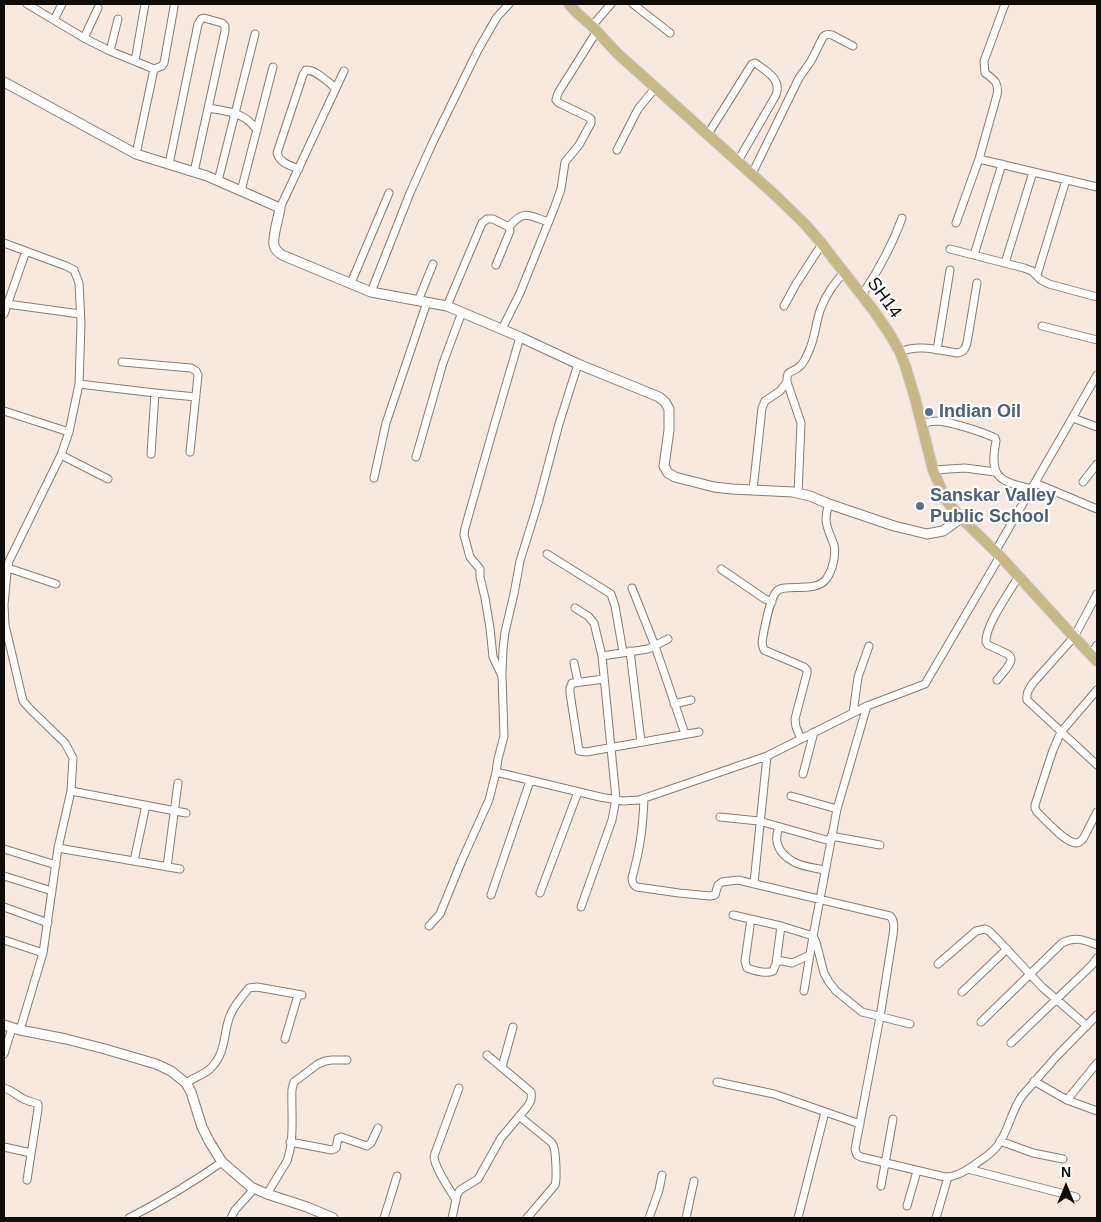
<!DOCTYPE html>
<style>
body{margin:0}
#map{position:relative;width:1101px;height:1222px;overflow:hidden;background:#f7e9e0;font-family:Arial,sans-serif}
canvas{display:block}
.frame{position:absolute;inset:0;border:5px solid #100c09;pointer-events:none}
.north{position:absolute;left:1041px;top:1162px;width:50px;height:50px;-webkit-text-stroke:4px #fff;paint-order:stroke;rotate:0deg;font-size:14px;font-weight:700;line-height:20px;text-align:center;color:#100c09}
.north::after{content:'';display:block;margin:auto;width:18px;height:22px;background:#100c09;clip-path:polygon(50% 0,100% 100%,50% 72%,0 100%)}
</style>
<div id="map">
<canvas width="1101" height="1222"></canvas>
<div class="frame"></div>
<div class="north">N</div>
</div>
<script>
const ctx = document.querySelector('canvas').getContext('2d');
ctx.lineJoin = 'round';
function strokePath(path, color, width, dash) { ctx.strokeStyle = color; ctx.lineWidth = width; ctx.lineCap = dash ? 'butt' : 'round'; ctx.setLineDash(dash || []); ctx.stroke(path); }
function label(font, color, halo, rows, align = 'center') {
  ctx.font = font + ' Arial,sans-serif'; ctx.lineWidth = 4.5; ctx.setLineDash([]); ctx.textBaseline = 'middle'; ctx.strokeStyle = halo; ctx.fillStyle = color; for (const [text, x, y, turn = 0] of rows) {
    ctx.save(); ctx.translate(x, y); ctx.rotate((+turn || 0) * Math.PI / 180); ctx.textAlign = isNaN(turn) ? turn : align; if (halo) ctx.strokeText(text, 0, 0); ctx.fillText(text, 0, 0); ctx.restore();
  }
}
const minor = new Path2D(`
 M27,4L84,38L110,51L154,69L136,154
 M633,4L670,33
 M54,20L62,4
 M592,26L611,4
 M84,38L98,8
 M110,51L118,19
 M135,61L145,4
 M154,69L162,66L164,63L174,7
 M209,108C229,112 244,112 257,130
 M708,134L752,64L755,63C766,71 782,79 776,95L738,161
 M617,150L638,109L656,87
 M979,159L1097,187
 M169,164L198,24L201,19L204,18L222,23L225,26V31L194,172
 M299,169C289,165 280,163 277,153L303,75L306,70C317,70 327,82 336,88
 M752,174L799,78L811,61L823,37C826,34 828,34 832,35L853,46
 M218,181L255,34
 M241,191L273,67
 M280,208L344,71
 M956,223L979,159L997,95C999,83 995,80 985,73L984,61L1005,4
 M509,227C524,209 528,215 548,222
 M4,243L66,266L74,270L79,283L81,324L79,384L69,432L61,455L9,561L7,572L4,605L5,625L23,701L30,709L65,743L73,758L71,791L58,848L43,953L20,1030
 M950,249L1024,268L1032,271L1041,280L1049,284L1097,297
 M974,255L1002,164
 M1005,263L1033,172
 M1037,275L1066,180
 M351,283L389,193
 M371,292L410,193L432,144L478,50L497,17L509,4
 M862,295C878,271 892,246 902,218
 M418,301L433,264
 M7,304L80,314
 M447,306L482,223L487,219H493L509,227L510,231L496,265
 M784,306L796,284L822,244
 M4,314L26,251
 M1042,326L1097,340
 M502,329L520,293L555,206L561,189L565,162L579,145L591,123V119L588,117L559,103L556,100L558,93L597,31
 M937,350L950,270
 M900,352C918,344 938,350 957,353C964,352 965,349 967,343L977,283
 M122,362L191,368L196,371L198,375L190,452
 M79,384L155,393L196,397
 M4,411L69,432
 M1073,418L1097,427
 M922,424C927,422 932,421 938,421C951,422 983,432 995,438L996,441C989,477 998,481 1032,489
 M151,454L155,393
 M61,455L108,479
 M416,457L443,363L462,312
 M933,470L965,468L995,472
 M374,478L386,423L427,302
 M1083,482L1097,464
 M1035,483L1097,509
 M753,490L762,408L765,401L780,391L787,382
 M798,494L801,423L787,382C786,368 793,374 800,366C804,363 806,357 808,353C816,337 815,323 821,308C826,294 835,283 844,272
 M995,552L1097,375
 M547,554L611,594L615,606L623,652
 M8,568L56,584
 M721,569L765,599L772,602
 M632,588L655,646L685,734
 M1097,594L1074,637L1033,683C1029,689 1026,693 1027,700L1097,765
 M575,608L588,616L594,623L602,656L616,799L612,820L581,907
 M630,651L641,742
 M1091,655L1097,645
 M602,656L648,649L668,639
 M574,663L578,682
 M502,673L503,649L505,632L514,594L520,561L538,503L559,424L578,364
 M604,679L574,683H572L570,688V693L579,751L586,752L699,732
 M997,680C1018,655 1016,658 988,645L986,642C985,626 1010,591 1019,576
 M1097,690L1061,732L1053,750L1035,805V808L1037,812C1046,820 1064,842 1076,843C1080,843 1080,841 1083,839L1097,812
 M674,704L691,700
 M853,713L858,677L869,646
 M801,739L796,727L795,719L807,673V670L804,667L764,650L763,647L762,642C764,630 770,598 777,591C785,583 817,594 827,578C833,569 836,555 834,545C831,536 826,528 826,519C826,514 827,509 829,504
 M496,772L600,797L623,801L639,800L767,756L867,706L925,684L1000,556
 M803,774L814,732
 M71,791L186,813
 M791,796L837,809
 M644,798C643,828 640,849 632,878C632,883 633,885 637,887L679,893L710,896L715,895L718,885L722,882L738,880L890,916C895,921 894,928 893,935L880,1017L855,1149L857,1155L861,1157L945,1177C955,1177 966,1171 974,1165C982,1159 992,1154 998,1145C1009,1130 1011,1111 1022,1096L1056,1057L1097,1015
 M720,817L759,821L830,841
 M779,827C773,842 779,854 794,862C803,867 815,868 825,870
 M831,836L880,845
 M58,848L180,869
 M4,849L56,865
 M134,861L146,805
 M167,867L178,783
 M4,876L52,891
 M754,883L767,756
 M540,893L578,792
 M491,895L530,781
 M4,907L48,923
 M733,915L781,926L813,936L816,942L824,973L829,982L836,991L862,1012L910,1024
 M751,919L745,961L747,968C755,971 766,974 773,971L776,964L781,926
 M429,926L440,914L442,909L462,860L489,800L496,772L498,759L504,736L502,676L493,657L490,628L485,598L480,577V569L470,557L464,535L465,528L494,426L520,337
 M4,940L43,953
 M777,960L792,963L810,955
 M938,964L976,931L985,929L989,931L999,941L1042,987L1087,1026
 M804,991L813,936L837,809L867,706
 M962,992L1007,949
 M981,1022L1062,943C1076,936 1084,940 1097,945
 M285,1039L298,995
 M1011,1043L1092,965L1097,958
 M4,1054L12,1028
 M502,1067L513,1027
 M1034,1081L1067,1100L1097,1111
 M717,1082L774,1094L860,1124
 M186,1083C193,1078 203,1075 210,1069C225,1054 223,1040 228,1022C231,1009 241,998 249,988L257,987L302,995
 M4,1088C12,1090 18,1097 26,1100C30,1102 34,1102 38,1104V1109L27,1180
 M1067,1100L1097,1063
 M519,1116L551,1142C551,1143 553,1144 553,1145C556,1150 557,1180 555,1185L527,1218
 M1000,1141L1033,1153L1063,1159
 M290,1142L332,1150L336,1148L338,1138L341,1137L367,1146L371,1143L378,1128
 M4,1147L31,1153
 M968,1169L1076,1197
 M881,1186L893,1119
 M267,1194L287,1161C295,1139 291,1111 292,1089L294,1082L318,1064L325,1061L332,1060H347
 M456,1200C450,1190 434,1167 434,1156L459,1088
 M907,1206L917,1171
 M129,1218C162,1201 192,1183 222,1162
 M231,1218L235,1210L255,1188
 M384,1218L397,1176
 M452,1218L457,1195L460,1190L478,1179L501,1138L527,1107C531,1102 532,1099 531,1092L487,1055
 M649,1218L659,1190L662,1175
 M686,1218L694,1181
 M798,1218L825,1112
 M936,1218L948,1177`);
const tertiary = new Path2D(`
 M4,82L136,154L207,176L280,208C279,216 272,238 274,245C275,250 279,253 282,255L371,292L447,306L520,337L578,364L659,397L665,402L669,409V430L664,466L668,473L675,477L714,487L732,489L793,492L810,496L829,504L894,526L927,534L943,531L961,518
 M4,1025L20,1030L66,1039L105,1049L156,1064L171,1071L186,1083L191,1092L202,1127L209,1141L222,1162L251,1187L267,1194L307,1207L333,1218`);
const primary = new Path2D(`
 M569,4L576,12L592,26L617,53L776,196L805,224L822,244L874,311L889,333L900,352L906,368L915,398L933,470L946,500L961,518L1000,556L1074,637L1097,661`);
strokePath(minor, '#877c73', 9);
strokePath(tertiary, '#877c73', 11);
strokePath(primary, '#cfcece', 12);
strokePath(minor, '#fff', 7);
strokePath(tertiary, '#fff', 9);
strokePath(primary, '#c8b887', 10);
for (const [x, y, r, color] of [
 [929,412,5,"#5c6f8a"],
 [920,506,5,"#5c6f8a"]
]) { const dot = new Path2D(); dot.arc(x, y, r, 0, 2 * Math.PI); ctx.fillStyle = color; ctx.fill(dot); strokePath(dot, '#fff', 2); }
label('18px', '#100c09', '#fff', [
 ["SH14",884,298,54]
]);
label('bold 18px', '#4e5e75', '#fff', [
 ["Indian Oil",939,412],
 ["Sanskar Valley",930,496],
 ["Public School",930,517]
], 'left');
</script>
